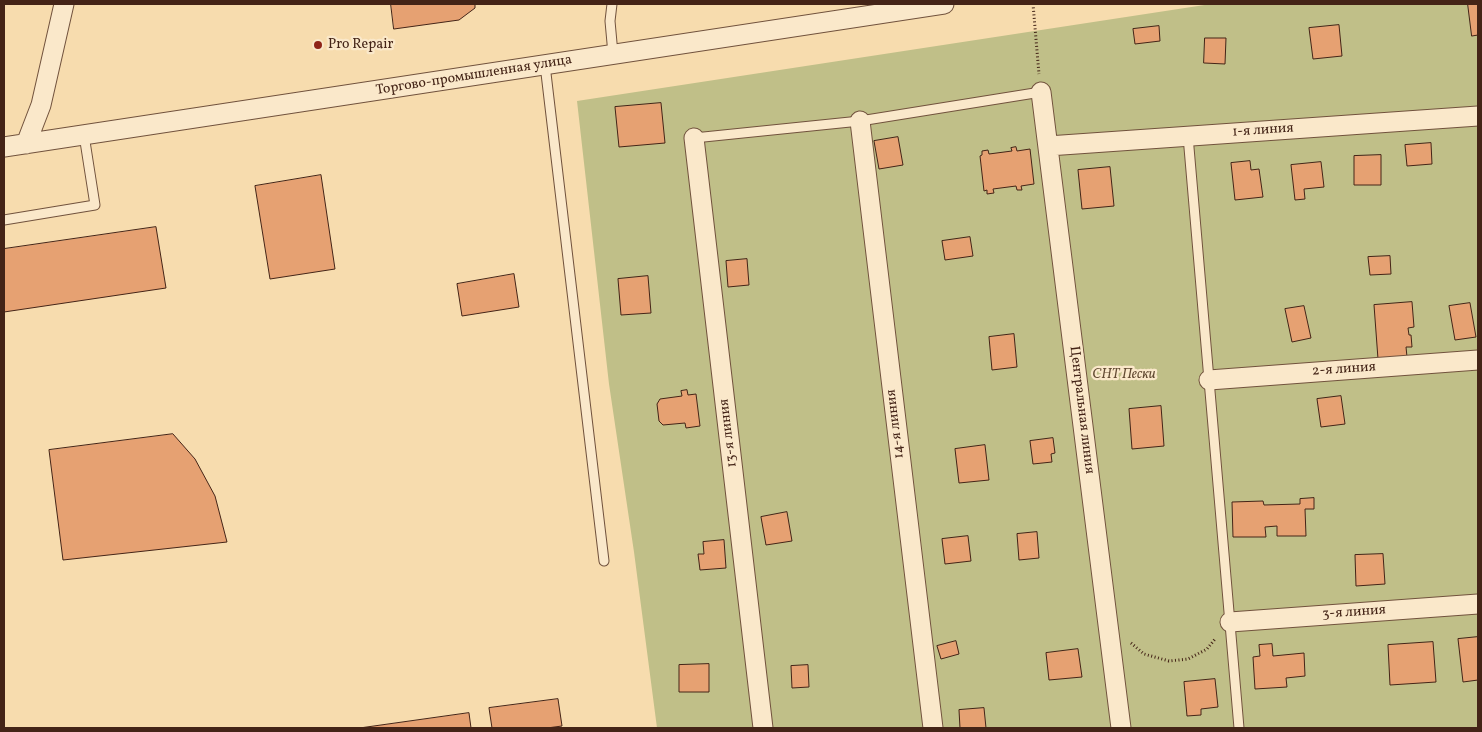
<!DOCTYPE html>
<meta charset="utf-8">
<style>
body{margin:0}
#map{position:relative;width:1482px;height:732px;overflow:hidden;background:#f7dcae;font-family:Vollkorn,serif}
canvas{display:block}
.frame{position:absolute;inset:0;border:5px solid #442417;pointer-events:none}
</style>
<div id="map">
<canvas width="1482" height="732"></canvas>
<div class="frame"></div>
</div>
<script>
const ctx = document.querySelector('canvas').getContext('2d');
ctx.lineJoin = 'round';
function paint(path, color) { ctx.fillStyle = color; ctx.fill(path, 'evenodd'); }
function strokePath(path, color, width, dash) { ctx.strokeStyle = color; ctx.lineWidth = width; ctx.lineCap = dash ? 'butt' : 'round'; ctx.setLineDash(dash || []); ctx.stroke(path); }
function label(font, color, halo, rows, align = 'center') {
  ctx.font = font + ' Vollkorn,serif'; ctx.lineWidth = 4.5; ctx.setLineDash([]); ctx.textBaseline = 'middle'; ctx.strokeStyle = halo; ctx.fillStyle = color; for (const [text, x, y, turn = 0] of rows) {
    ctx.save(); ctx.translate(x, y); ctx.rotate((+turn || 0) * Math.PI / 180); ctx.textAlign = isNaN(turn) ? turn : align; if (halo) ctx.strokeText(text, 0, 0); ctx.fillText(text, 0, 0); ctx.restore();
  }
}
paint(new Path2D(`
 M1211,4H1478V728H657L634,552L609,384L577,101Z`), '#c0bf88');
const building = new Path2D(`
 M391,4H475V8L459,20L394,29Z
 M1468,4H1478V35L1472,36Z
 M1339,25L1342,56L1313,59L1309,28Z
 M1159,26L1160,41L1135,44L1133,29Z
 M1205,38H1226L1225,64L1204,63Z
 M661,103L665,143L619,147L615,107Z
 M898,137L903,165L879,169L874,141Z
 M1431,143L1432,164L1407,166L1405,145Z
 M1016,147L1017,151L1030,149L1034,184L1021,186L1022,190H1017L1016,186L993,189L994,193L987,194V190L984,191L980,156L982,155V151L988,150L989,154L1012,151L1011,148Z
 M1381,155V185H1354V156Z
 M1250,161L1251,170L1259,169L1263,197L1235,200L1231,163Z
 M1321,162L1324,187L1304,189L1305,199L1295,200L1291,165Z
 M1110,167L1114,206L1082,209L1078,170Z
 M321,175L335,269L270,279L255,186Z
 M156,227L166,288L4,312V249Z
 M970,237L973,256L945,260L942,241Z
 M1390,256L1391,274L1370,275L1368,257Z
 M747,259L749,285L728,287L726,261Z
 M514,274L519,307L462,316L457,284Z
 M648,276L651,313L621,315L618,279Z
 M1412,302L1414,327L1408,328L1409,335H1411L1412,347H1406L1407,357L1378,359L1374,305Z
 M1470,303L1476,337L1455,340L1449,306Z
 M1304,306L1311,338L1292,342L1285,309Z
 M1014,334L1017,367L992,370L989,337Z
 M687,390L688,395L696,394L700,426L686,428L685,423L663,425L659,421L657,404L660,399L682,396L681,391Z
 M1341,396L1345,424L1321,427L1317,399Z
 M1161,406L1164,446L1132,449L1129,409Z
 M173,434L195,459L215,496L227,542L63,560L49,450Z
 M1053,438L1055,453L1051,454L1052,462L1033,464L1030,441Z
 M985,445L989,480L959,483L955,449Z
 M1314,498V509H1305L1306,536H1277V526L1265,527L1266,537H1233L1232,502L1263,501L1264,505L1300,504V499Z
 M787,512L792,541L766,545L761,517Z
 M1037,532L1039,558L1019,560L1017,534Z
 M968,536L971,561L945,564L942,539Z
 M724,540L726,568L700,570L698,554H704L703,542Z
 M1383,554L1385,584L1356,586L1355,555Z
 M1478,637V680L1463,682L1458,639Z
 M956,641L959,654L941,659L937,646Z
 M1433,642L1436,682L1390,685L1388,645Z
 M1272,644L1273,656L1304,653L1305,676L1286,678L1287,687L1255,689L1253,657L1260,656L1259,645Z
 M1078,649L1082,677L1049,680L1046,653Z
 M709,664V692H679V665Z
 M808,665L809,687L792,688L791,666Z
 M1215,679L1218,707L1201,709V715L1187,716L1184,682Z
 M558,699L562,726L547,728H492L489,708Z
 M984,708L986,728H960L959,710Z
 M469,713L471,728H360Z`);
paint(building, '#e6a172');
strokePath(building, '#442417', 1);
const lane = new Path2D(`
 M612,4L610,21L613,54
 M545,65L604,561
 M1188,136L1239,728
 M694,138L860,121L1041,92
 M4,220L95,205L84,135`);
const street = new Path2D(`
 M1041,92L1121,728
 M860,121L933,728
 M694,138L763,728
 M26,144L41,105L64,4
 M1048,146L1478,116
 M4,147L944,4
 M1209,380L1478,360
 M1230,622L1478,604`);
strokePath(lane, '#71523d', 11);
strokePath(street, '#71523d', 21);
strokePath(new Path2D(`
 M1033,4L1039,74
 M1131,643L1144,654L1169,661L1188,659L1207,649L1215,639`), '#442417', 3, [1, 2.5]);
strokePath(lane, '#fae8ca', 9);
strokePath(street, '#fae8ca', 19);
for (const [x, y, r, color] of [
 [318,45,5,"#8f2418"]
]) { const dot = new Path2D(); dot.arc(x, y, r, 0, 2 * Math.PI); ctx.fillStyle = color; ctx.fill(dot); strokePath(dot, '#fae8ca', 2); }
label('14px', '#442417', '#fae8ca', [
 ["Pro Repair",328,45]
], 'left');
label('14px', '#442417', '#fae8ca', [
 ["Торгово-промышленная улица",474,76,-9],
 ["1-я линия",1263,131,-4],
 ["2-я линия",1344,370,-4],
 ["Центральная линия",1081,410,83],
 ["14-я линия",896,424,-97],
 ["13-я линия",729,433,-97],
 ["3-я линия",1354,613,-4]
]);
label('italic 14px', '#634b33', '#fae8ca', [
 ["СНТ Пески",1124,375]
]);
</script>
